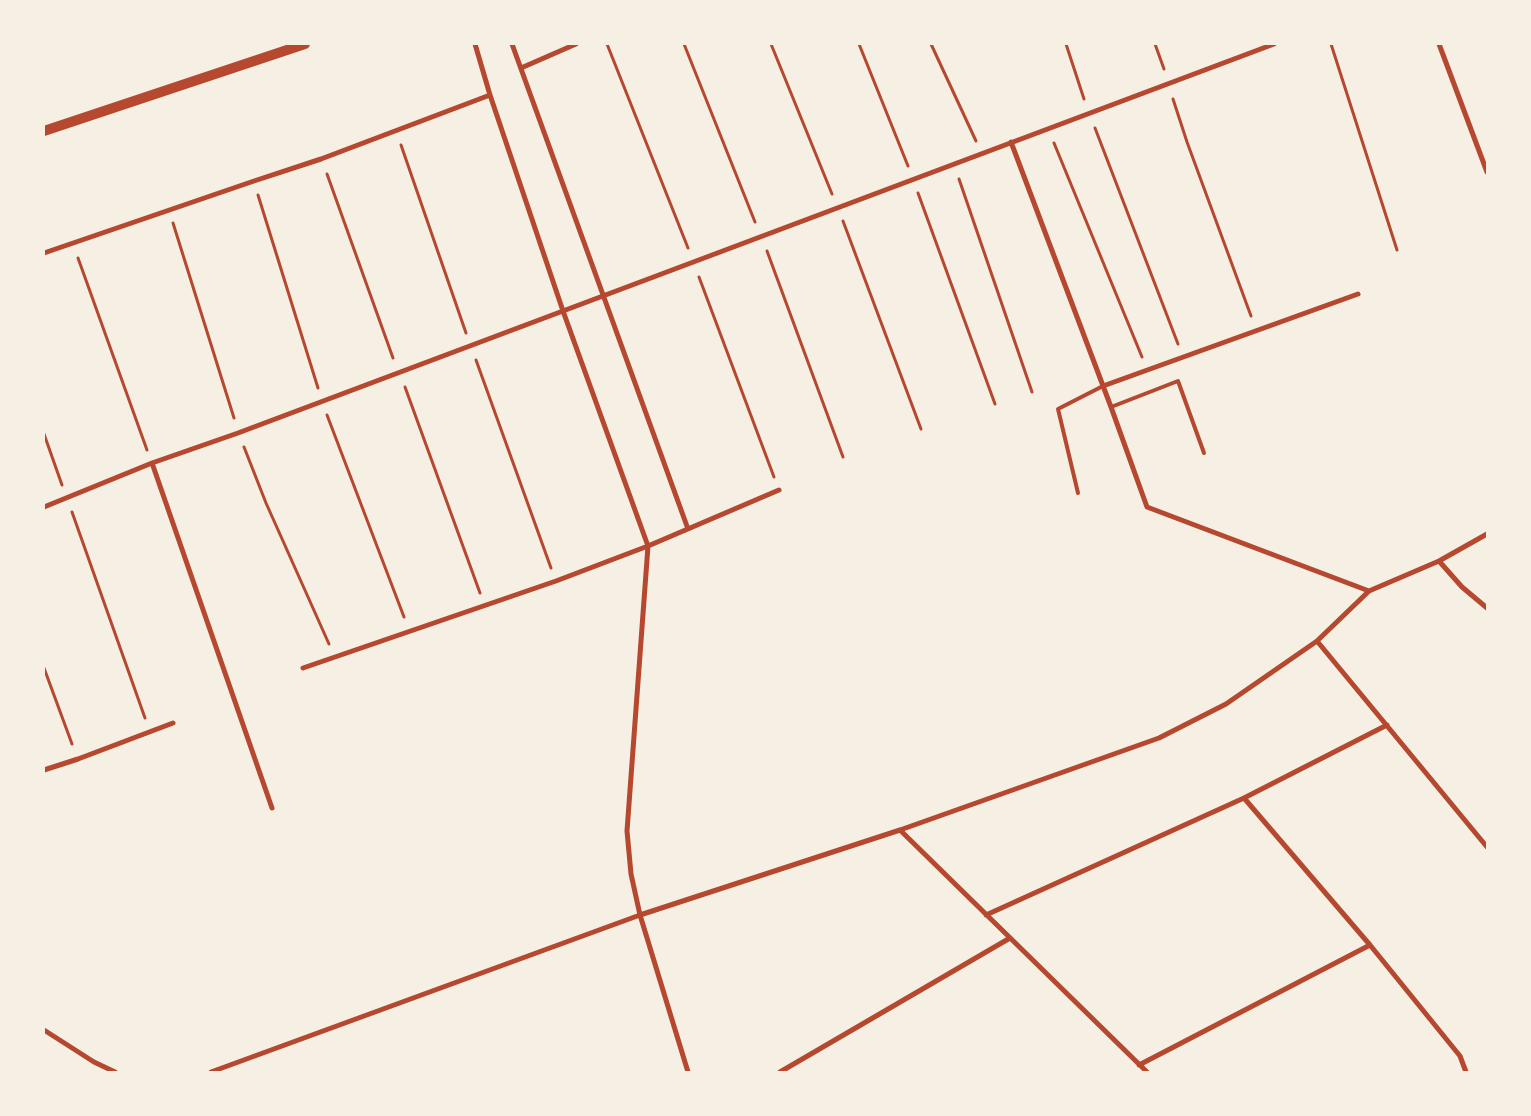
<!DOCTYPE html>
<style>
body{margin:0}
#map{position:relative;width:1531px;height:1116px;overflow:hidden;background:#f6efe4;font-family:Helvetica,sans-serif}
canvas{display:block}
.frame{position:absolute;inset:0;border:45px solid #f6efe4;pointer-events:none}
</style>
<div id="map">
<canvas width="1531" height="1116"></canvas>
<div class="frame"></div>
</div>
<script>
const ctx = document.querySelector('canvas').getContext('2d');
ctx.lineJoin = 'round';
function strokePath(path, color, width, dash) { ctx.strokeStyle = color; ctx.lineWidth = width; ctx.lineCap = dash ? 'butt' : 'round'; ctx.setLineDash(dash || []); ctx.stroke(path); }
strokePath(new Path2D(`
 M607,44L688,248
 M684,44L755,222
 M771,44L832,194
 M859,44L908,166
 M931,44L976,141
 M1066,44L1084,99
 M1155,44L1164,69
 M1331,44L1397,250
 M1173,99L1187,142L1251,316
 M1095,128L1178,344
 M1054,143L1142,357
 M401,145L466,333
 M327,174L393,358
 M959,179L1032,392
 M918,193L995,404
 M258,195L318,388
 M843,221L921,429
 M173,223L234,418
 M767,251L843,457
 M78,258L147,450
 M699,277L774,477
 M476,360L551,568
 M405,387L480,593
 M327,415L404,617
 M44,434L62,485
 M244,447L266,503L329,644
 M72,512L145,718
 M44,668L72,744`), '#b5482f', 3);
strokePath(new Path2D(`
 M1111,407L1178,381L1204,453
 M1078,493L1058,409L1103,386`), '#b5482f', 4);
strokePath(new Path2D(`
 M475,44L490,95L563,311L648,546L627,831L631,874L640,915L688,1072
 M512,44L688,529
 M1439,44L1487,172
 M521,68L576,44
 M1011,142L1111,407L1147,507L1369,591
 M44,253L254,181L321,159L490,95
 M1103,386L1358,294
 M152,463L272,808
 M44,507L152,463L238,433L1274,44
 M1439,561L1462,587L1487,608
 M1317,641L1487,847
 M303,668L556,581L648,546L779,490
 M44,770L78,759L173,723
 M1244,798L1387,725
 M900,830L1147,1072
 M986,915L1244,798L1370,945L1460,1056L1466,1072
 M44,1030L94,1062L115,1072
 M1139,1065L1370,945
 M211,1072L640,915L900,830L1159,738L1226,704L1317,641L1369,591L1439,561L1487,534
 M780,1072L1010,938`), '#b5482f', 5);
strokePath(new Path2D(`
 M44,131L305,44`), '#b5482f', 10);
</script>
